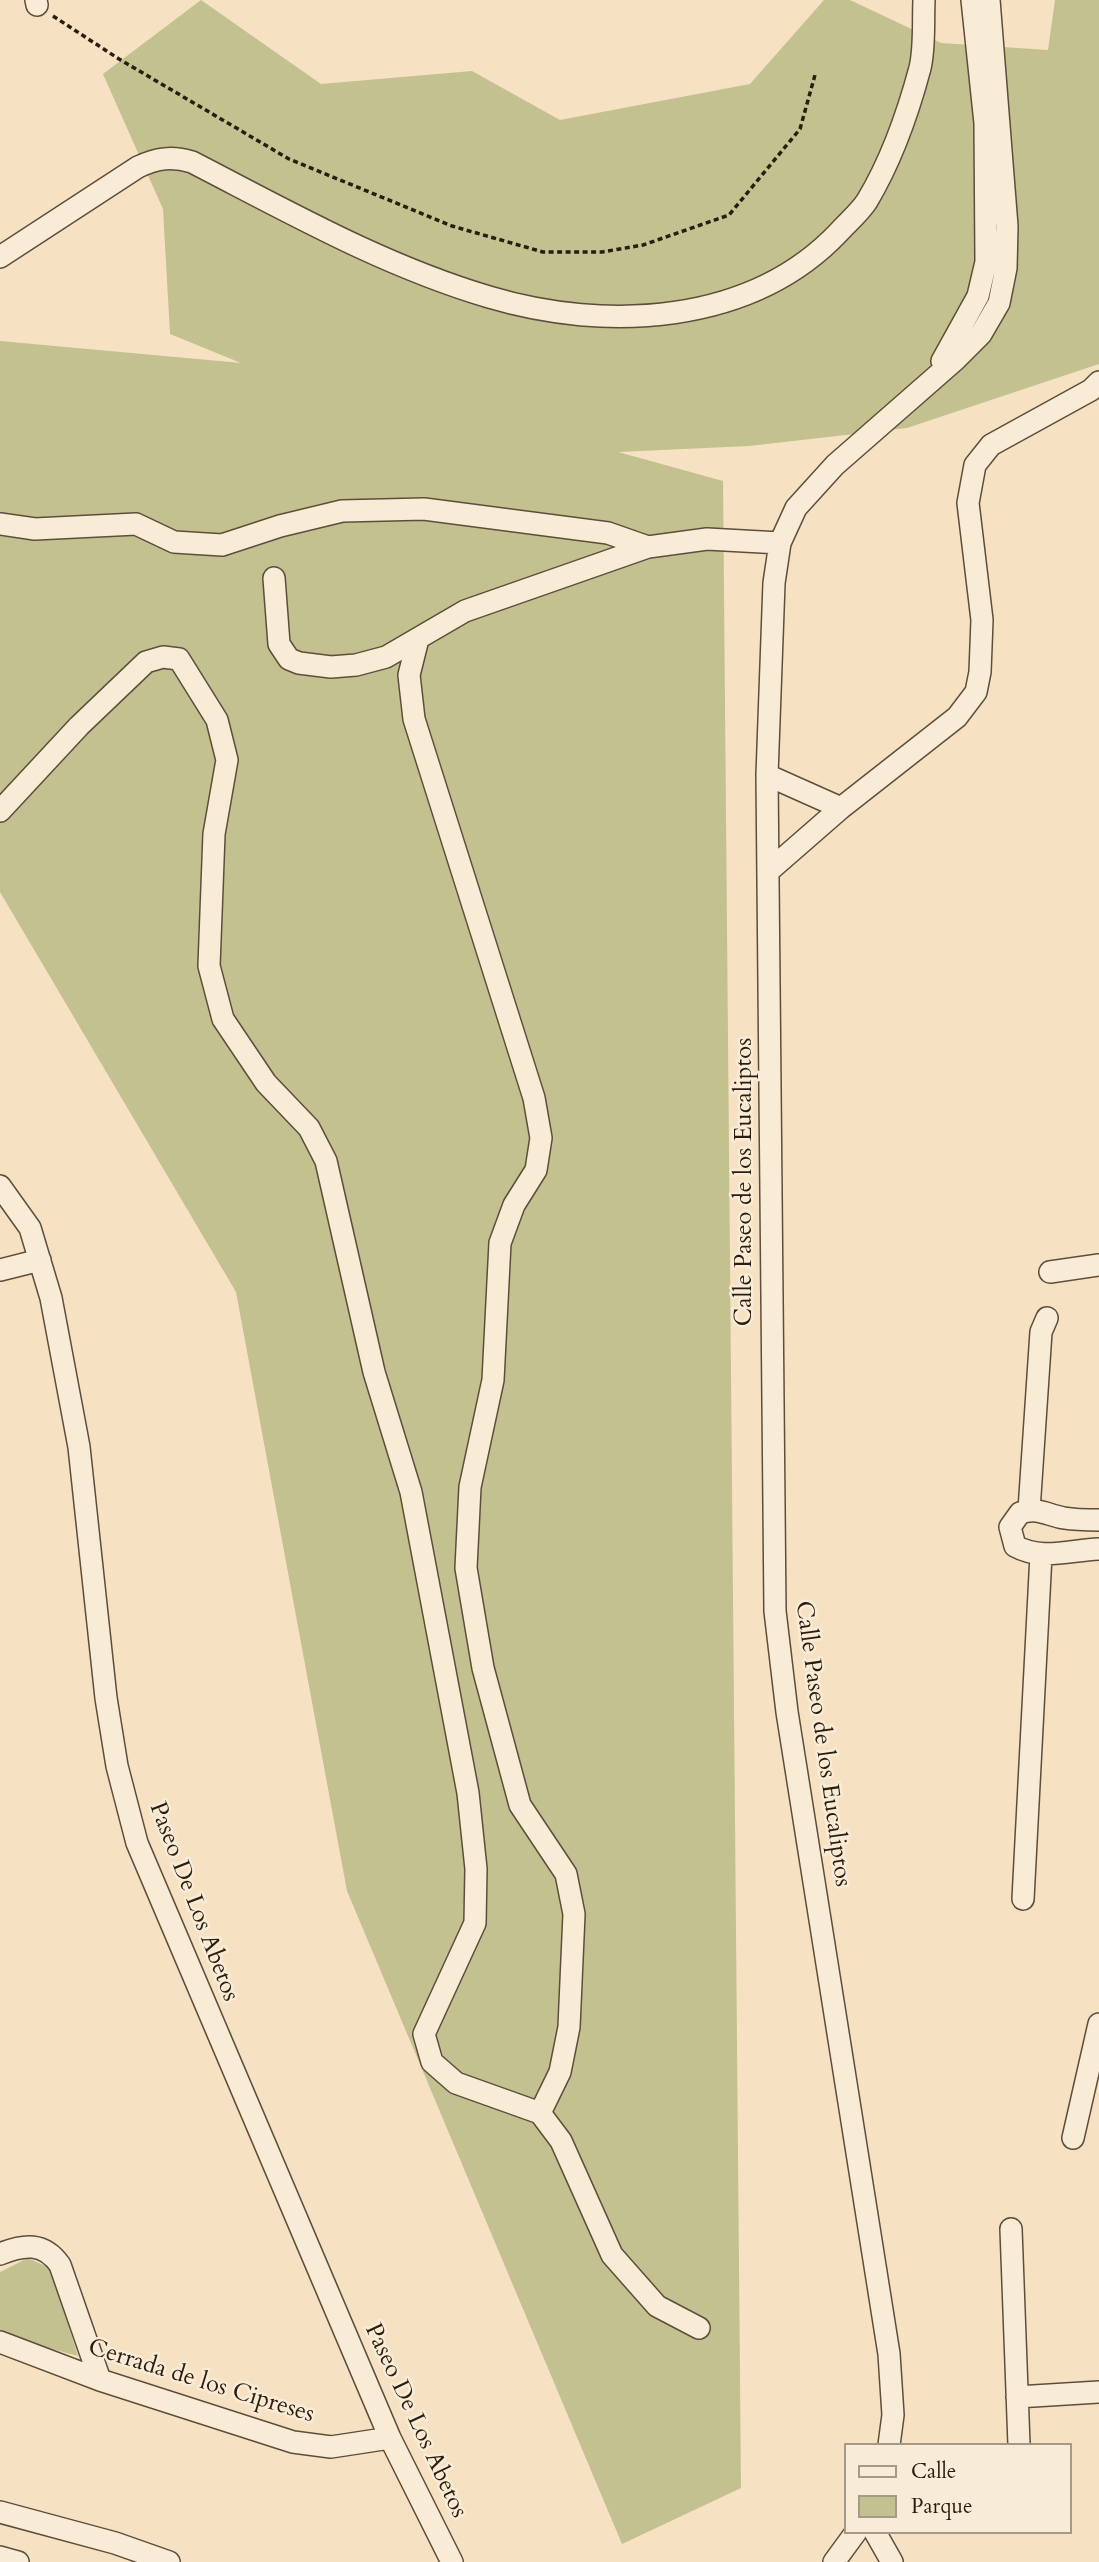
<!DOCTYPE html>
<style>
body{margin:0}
#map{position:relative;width:1099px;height:2562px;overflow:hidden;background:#f6e1c2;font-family:Cardo,serif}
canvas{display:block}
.legend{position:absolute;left:844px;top:2443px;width:228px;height:91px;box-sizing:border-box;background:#f9ecd7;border:2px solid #a69987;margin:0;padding:9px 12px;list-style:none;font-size:21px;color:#2a1d0e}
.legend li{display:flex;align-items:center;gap:14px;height:35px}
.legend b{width:35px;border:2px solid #a69987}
</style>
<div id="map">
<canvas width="1099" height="2562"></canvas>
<ul class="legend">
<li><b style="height:9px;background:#f9ecd7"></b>Calle</li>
<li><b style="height:19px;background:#c2c18f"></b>Parque</li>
</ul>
</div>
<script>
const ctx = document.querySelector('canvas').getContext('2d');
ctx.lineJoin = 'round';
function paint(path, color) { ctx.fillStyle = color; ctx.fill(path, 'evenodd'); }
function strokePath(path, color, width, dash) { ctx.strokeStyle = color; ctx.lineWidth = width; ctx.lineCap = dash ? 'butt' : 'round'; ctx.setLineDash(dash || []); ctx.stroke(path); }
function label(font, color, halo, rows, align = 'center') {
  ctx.font = font + ' Cardo,serif'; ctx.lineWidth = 5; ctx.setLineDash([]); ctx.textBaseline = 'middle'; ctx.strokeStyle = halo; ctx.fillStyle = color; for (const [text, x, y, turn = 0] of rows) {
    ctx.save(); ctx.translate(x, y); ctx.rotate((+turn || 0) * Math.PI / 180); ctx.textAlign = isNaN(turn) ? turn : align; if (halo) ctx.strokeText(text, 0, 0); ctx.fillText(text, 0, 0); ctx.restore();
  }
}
paint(new Path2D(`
 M201,0L321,84L472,71L560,120L750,84L824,0H850L941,43L1048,50L1055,0H1099V364L907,428L749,446L618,452L723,481L741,2488L622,2544L347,1891L236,1292L0,892V341L241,363L170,334L163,209L103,74Z
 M28,2258L50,2268L78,2356L11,2338L0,2332V2272Z`), '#c2c18f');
const minor = new Path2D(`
 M36,0L37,5
 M0,257L138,167C157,158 172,156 192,162C289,212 384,266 489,297C606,332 751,325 839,232C848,222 860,212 867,201C891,161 908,113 920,68C925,47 923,22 924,0
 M942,361L978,296L986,262L985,123L972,0
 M0,524L35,529L136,524L174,542L222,545L280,526L342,511L424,509L608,533L648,547
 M274,578L279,644L289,659L299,663L331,667L356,665L386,657L465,611L648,547L707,539L780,543
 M418,639L409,675L414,719L534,1098L541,1138L536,1170L514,1205L500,1243L493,1380L470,1487L466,1568L483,1668L520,1805L566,1874L574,1914L569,2027L560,2072L540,2113
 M767,775L841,808
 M0,811L79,726L146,662L163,657L179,659L217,720L227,760L214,834L209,966L223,1019L266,1083L309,1128L326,1161L374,1372L411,1492L468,1793L476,1869L475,1923L424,2034L432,2062L456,2083L540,2113L561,2141L612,2255L657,2306L699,2328
 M771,869L841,808L957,717L976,692L980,672L982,620L968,503L975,465L991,445L1091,390L1099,382
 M0,1186L30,1228L51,1298L79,1447L106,1698L117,1766L137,1843L390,2438L452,2562
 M0,1270L40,1260
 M1050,1272L1099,1265
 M1029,1510L1041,1332L1047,1318
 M1099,1520C1087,1520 1076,1520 1064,1518C1047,1515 1038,1507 1020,1513L1010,1527L1015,1546C1042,1561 1070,1550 1099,1549
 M1023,1899L1041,1555
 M1073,2138L1099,2024
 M1011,2229L1019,2445
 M0,2254C24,2244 44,2242 60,2265L100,2380
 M0,2342L100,2380L293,2442L331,2447L390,2438
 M1017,2397L1099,2392
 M889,2445L893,2415L889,2354L787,1712L775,1611L767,775L774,583L780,543L796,508L835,465L955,360L981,334L999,303L1006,268L1007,226L989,0
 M0,2512L115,2543L169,2562
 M875,2532L892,2562
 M0,2557L18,2562
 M834,2562L856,2532`);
strokePath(minor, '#5d4e3b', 24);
strokePath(new Path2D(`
 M53,16L119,59L289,159L452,226L543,252H602L643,245L729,215L800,129L815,75`), '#2a1d0e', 3.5, [5, 3.5]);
strokePath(minor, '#f9ecd7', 21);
label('24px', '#2a1d0e', '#f9ecd7', [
 ["Calle Paseo de los Eucaliptos",745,1182,-90],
 ["Calle Paseo de los Eucaliptos",822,1744,82],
 ["Paseo De Los Abetos",193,1902,69],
 ["Cerrada de los Cipreses",201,2382,17],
 ["Paseo De Los Abetos",415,2421,65]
]);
</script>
